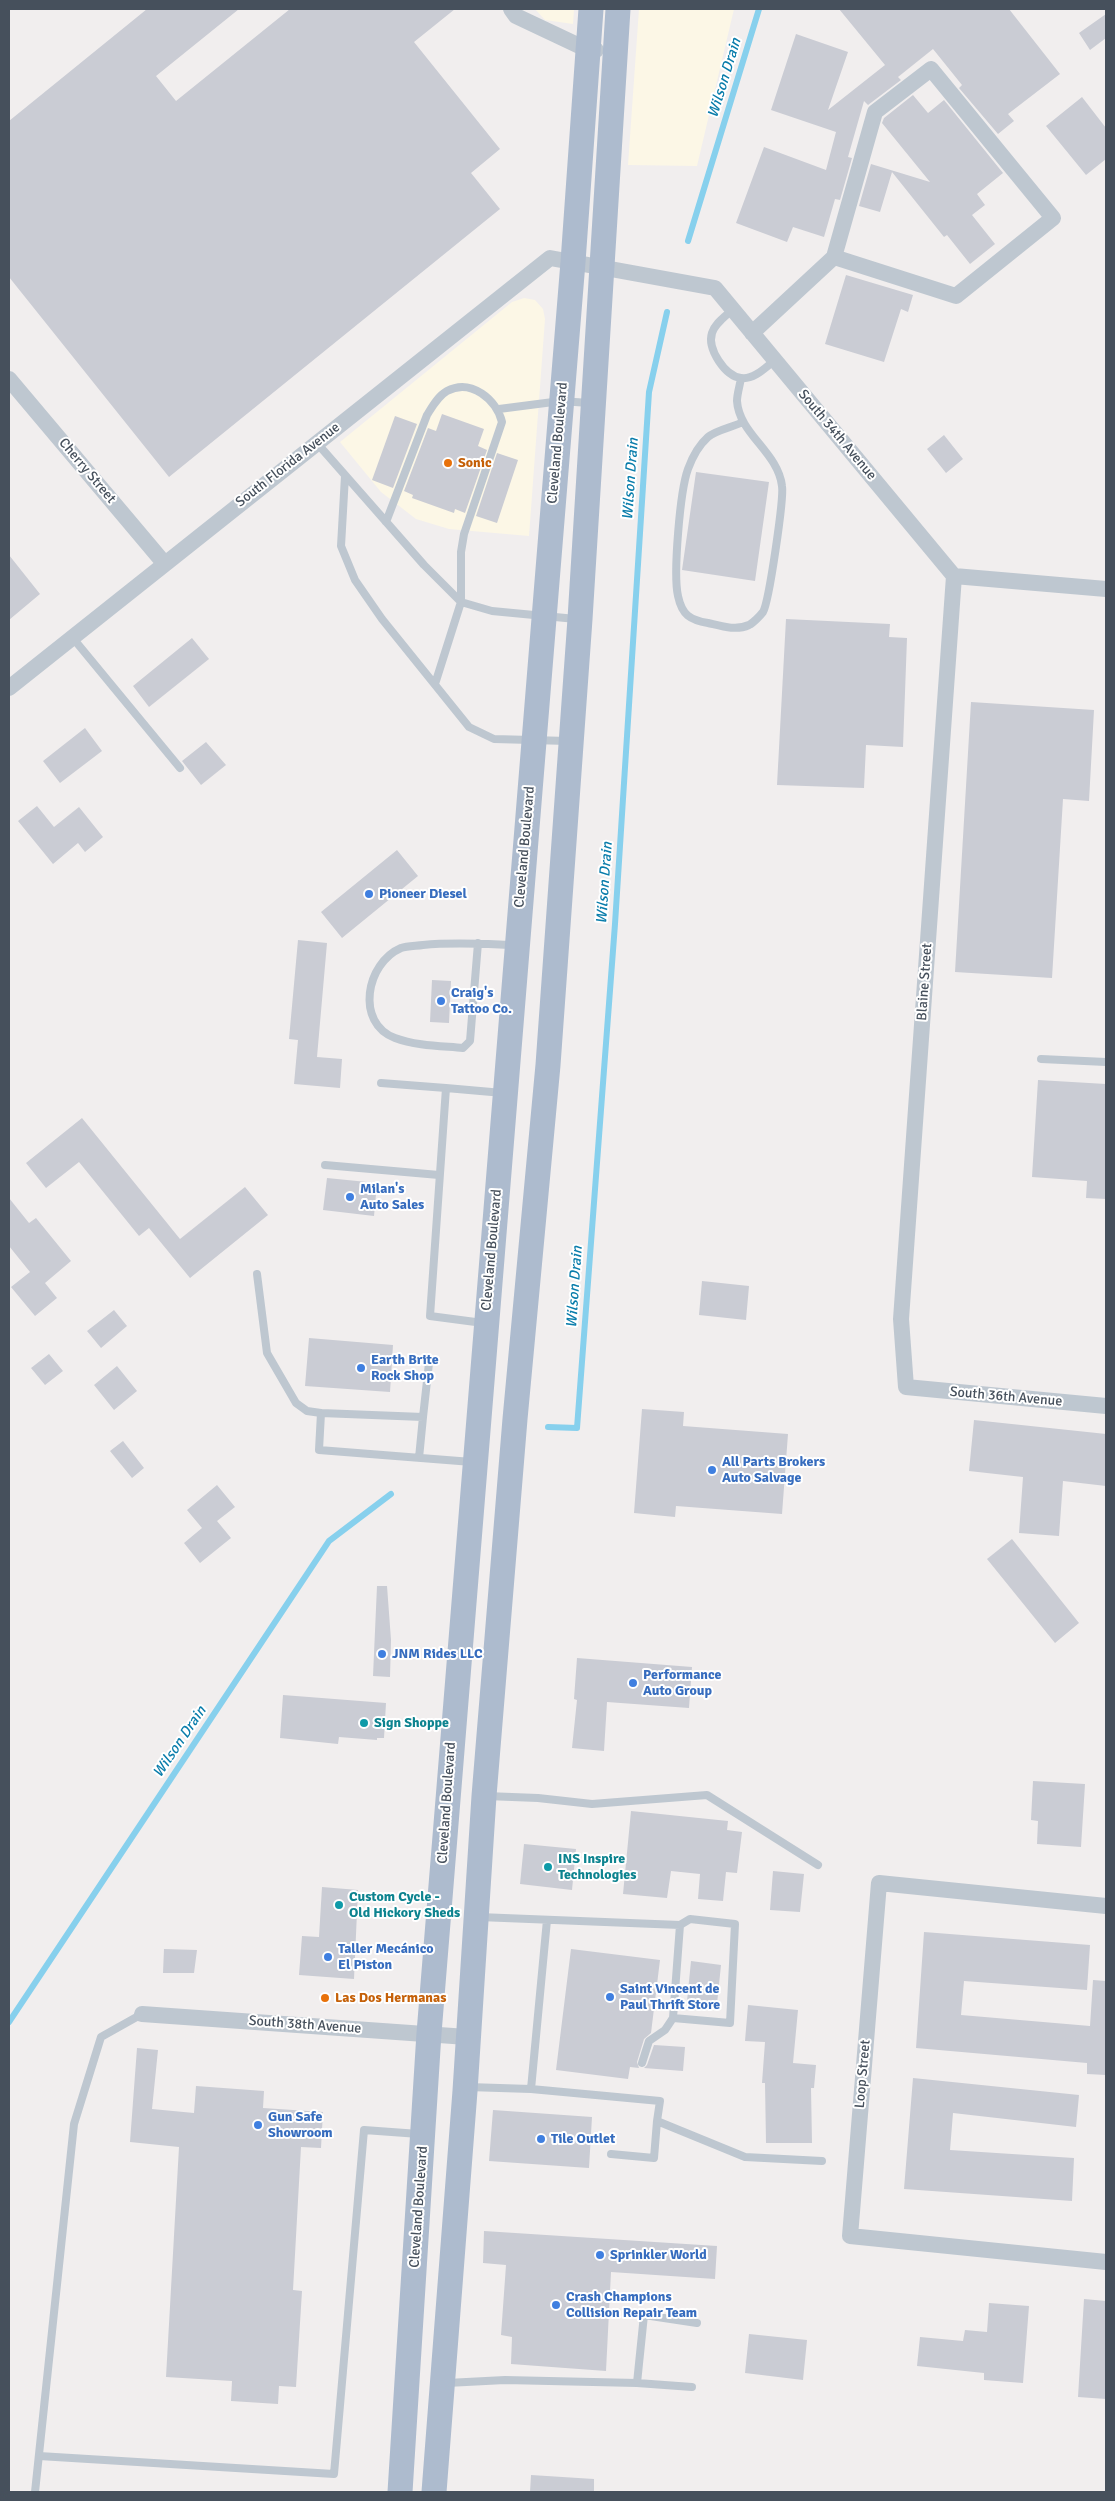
<!DOCTYPE html>
<meta charset="utf-8">
<style>
body{margin:0}
#map{position:relative;width:1115px;height:2501px;overflow:hidden;background:#f1eeee;font-family:Signika,sans-serif}
canvas{display:block}
.frame{position:absolute;inset:0;border:10px solid #46505c;pointer-events:none}
</style>
<div id="map">
<canvas width="1115" height="2501"></canvas>
<div class="frame"></div>
</div>
<script>
const ctx = document.querySelector('canvas').getContext('2d');
ctx.lineJoin = 'round';
function paint(path, color) { ctx.fillStyle = color; ctx.fill(path, 'evenodd'); }
function strokePath(path, color, width, dash) { ctx.strokeStyle = color; ctx.lineWidth = width; ctx.lineCap = dash ? 'butt' : 'round'; ctx.setLineDash(dash || []); ctx.stroke(path); }
function label(font, color, halo, rows, align = 'center') {
  ctx.font = font + ' Signika,sans-serif'; ctx.lineWidth = 4; ctx.setLineDash([]); ctx.textBaseline = 'middle'; ctx.strokeStyle = halo; ctx.fillStyle = color; for (const [text, x, y, turn = 0] of rows) {
    ctx.save(); ctx.translate(x, y); ctx.rotate((+turn || 0) * Math.PI / 180); ctx.textAlign = isNaN(turn) ? turn : align; if (halo) ctx.strokeText(text, 0, 0); ctx.fillText(text, 0, 0); ctx.restore();
  }
}
paint(new Path2D(`
 M535,9H574L573,24L545,20Z
 M639,9H734L697,166L628,165Z
 M524,298L535,300L543,309L545,319L529,536L449,529L416,519L381,492L340,442L512,302Z`), '#fcf7e6');
strokePath(new Path2D(`
 M688,241L759,9
 M548,1427L577,1428L615,924L649,392L667,312
 M9,2022L329,1541L391,1494`), '#87d0ed', 6);
paint(new Path2D(`
 M147,9H239L156,76L176,101L290,9H455L414,42L500,149L471,173L500,209L169,477L9,277V121Z
 M839,9H1009L1060,74L1008,114L1014,121L998,134L959,88L962,85L933,49L898,77L901,80L868,105L864,101L848,157L852,158L840,200L835,199L824,237L793,227L787,242L736,223L764,147L826,170L836,132L771,110L796,34L848,52L828,110L885,65Z
 M1106,14V38L1090,50L1079,33Z
 M913,95L928,113L944,100L1003,173L977,194L985,205L972,215L995,244L970,264L947,235L944,237L892,172L880,212L859,206L871,164L930,182L882,123L884,118Z
 M1082,97L1106,128V159L1086,175L1046,126Z
 M846,275L913,295L908,312L901,309L884,362L825,344Z
 M442,414L484,429L478,446L487,450L465,513L455,509L454,513L412,498L413,495L404,491L428,428L436,431Z
 M395,416L417,424L393,488L372,480Z
 M944,435L963,459L946,473L927,449Z
 M497,453L518,460L497,523L476,516Z
 M696,472L769,482L755,581L682,570Z
 M9,555L40,594L9,620Z
 M786,619L890,624L889,637L907,638L903,747L866,745L864,788L777,785Z
 M192,638L209,659L149,707L133,686Z
 M971,702L1094,710L1089,801L1063,799L1052,978L955,972Z
 M85,728L102,751L60,783L43,761Z
 M206,742L226,765L201,785L182,761Z
 M37,806L54,827L79,807L103,837L85,852L78,843L53,864L18,821Z
 M397,850L418,876L342,938L321,912Z
 M298,940L327,943L317,1057L342,1059L340,1088L294,1084L298,1040L289,1039Z
 M432,980L451,981L449,1023L430,1022Z
 M1038,1080L1106,1084V1199L1086,1198L1087,1181L1032,1177Z
 M82,1118L180,1239L245,1187L268,1215L190,1278L149,1228L139,1236L79,1162L46,1188L26,1163Z
 M327,1178L377,1183L374,1216L323,1210Z
 M9,1198L29,1223L36,1218L71,1261L45,1283L57,1298L35,1316L11,1287L30,1272L9,1246Z
 M702,1281L749,1286L746,1320L699,1315Z
 M114,1310L127,1326L101,1348L87,1331Z
 M309,1338L393,1345L390,1392L305,1386Z
 M49,1354L63,1371L45,1385L31,1368Z
 M117,1366L137,1391L114,1410L94,1385Z
 M642,1409L684,1412L683,1426L788,1434L782,1514L676,1506L675,1517L634,1513Z
 M974,1420L1106,1434V1486L1063,1481L1059,1536L1019,1533L1023,1477L969,1471Z
 M123,1441L144,1468L132,1478L110,1451Z
 M217,1485L235,1507L217,1521L231,1538L200,1563L184,1543L202,1528L187,1510Z
 M1012,1539L1079,1623L1055,1643L987,1559Z
 M377,1586H387L391,1640L390,1677L373,1676Z
 M577,1658L692,1667L689,1708L607,1702L604,1751L572,1748L577,1700L574,1699Z
 M283,1695L386,1703L384,1738H377V1740L339,1737L338,1744L280,1738Z
 M1033,1781L1085,1784L1081,1847L1037,1844L1038,1821L1031,1820Z
 M631,1811L728,1821L727,1830L742,1832L737,1873L726,1872L723,1901L698,1899L700,1874L671,1871L667,1898L623,1894Z
 M524,1844L576,1849L572,1890L520,1884Z
 M773,1871L804,1874L800,1912L770,1910Z
 M322,1887L358,1890L354,1979L299,1975L302,1936L319,1937Z
 M924,1932L1090,1945L1087,1990L964,1981L961,2015L1090,2026L1093,1980L1106,1981V2075L1087,2074V2063L916,2048Z
 M164,1949L197,1950L194,1973H163Z
 M571,1949L660,1960L651,2033L644,2039L637,2062L639,2068L630,2067L628,2079L556,2070Z
 M691,1961L721,1965L717,2004L687,2001Z
 M748,2005L798,2010L793,2063L816,2065L814,2088H811L812,2143H766L765,2083H762L765,2042L745,2041Z
 M654,2045L685,2047L683,2071L644,2068L647,2065Z
 M137,2048L158,2050L152,2109L194,2113L196,2086L264,2091L263,2108L323,2112L321,2148L301,2147L293,2290L302,2291L296,2387L279,2386L278,2404L231,2401L232,2381L166,2377L179,2147L130,2142Z
 M913,2078L1079,2095L1076,2127L953,2113L950,2150L1074,2158L1072,2201L904,2189Z
 M493,2110L592,2117L589,2168L489,2161Z
 M484,2231L717,2246L715,2279L611,2272L606,2371L511,2364L512,2337L501,2335L506,2265L483,2263Z
 M1084,2299L1106,2301V2399L1078,2397Z
 M989,2303L1029,2306L1023,2383L984,2380V2373L917,2366L920,2337L963,2341L965,2330L987,2332Z
 M749,2334L807,2340L803,2380L745,2373Z
 M531,2475L594,2479V2492H530Z`), '#caccd4');
strokePath(new Path2D(`
 M733,309C726,316 715,323 712,333C707,349 725,376 741,378C754,380 766,367 775,360
 M741,378C740,385 737,394 737,401C739,434 778,452 782,486C784,499 769,602 763,612C760,616 753,623 749,625C736,631 721,626 708,623C690,620 682,615 678,596C673,574 680,491 688,469C692,458 699,445 708,437C716,430 733,427 743,422
 M499,409L561,401L589,403
 M316,442L424,565L461,602L492,611L576,619
 M345,476L341,546L355,580L382,619L469,727L494,739L568,741
 M386,522L427,415C432,407 438,396 447,391C471,378 497,400 502,422L464,534L461,552V602L435,684
 M72,637L180,768
 M478,943L470,1041L463,1048C442,1046 416,1046 395,1038C355,1023 366,963 401,948C407,946 416,946 423,945C454,942 484,944 515,945
 M1041,1059L1106,1062
 M381,1083L446,1088
 M325,1165L439,1175
 M257,1274L267,1353L296,1403L307,1411L321,1413
 M483,1323L430,1316L446,1088L503,1093
 M429,1363L423,1417L321,1413L319,1450L472,1462
 M419,1458L423,1417
 M486,1796L538,1798L592,1804L707,1795L818,1865
 M479,1917L680,1925L690,1919L735,1924L730,2023L673,2018L680,1925
 M642,2063L649,2041L665,2030L673,2018
 M468,2087L531,2089L547,1920
 M531,2089L660,2101L657,2121L745,2157L822,2161
 M611,2154L654,2158L657,2121
 M447,2383L505,2380L637,2383L644,2315L697,2323
 M637,2383L692,2387
 M39,2456L334,2474L364,2130L419,2134
 M35,2492L74,2124L101,2037L142,2014`), '#bec7d0', 8);
strokePath(new Path2D(`
 M511,9L516,16L588,50H596
 M931,69L1053,218L956,296L834,257L875,112Z
 M752,333L834,257
 M9,379L164,563
 M954,576L901,1319L906,1387L1106,1406
 M9,688L550,258L715,288L954,576L1106,589
 M1106,1906L879,1883L850,2236L1106,2262
 M142,2014L467,2037`), '#bec7d0', 16);
strokePath(new Path2D(`
 M400,2492L429,2033L573,262L591,9
 M434,2492L465,2091L484,1796L515,1419L548,1065L580,619L618,9`), '#adbbce', 25);
for (const [x, y, r, color] of [
 [448,463,5,"#e8710a"],
 [369,894,5,"#3f7fe0"],
 [441,1001,5,"#3f7fe0"],
 [350,1197,5,"#3f7fe0"],
 [361,1368,5,"#3f7fe0"],
 [712,1470,5,"#3f7fe0"],
 [382,1654,5,"#3f7fe0"],
 [633,1683,5,"#3f7fe0"],
 [364,1723,5,"#0f9aa8"],
 [548,1867,5,"#0f9aa8"],
 [339,1905,5,"#0f9aa8"],
 [328,1957,5,"#3f7fe0"],
 [610,1997,5,"#3f7fe0"],
 [325,1998,5,"#e8710a"],
 [258,2125,5,"#3f7fe0"],
 [541,2139,5,"#3f7fe0"],
 [600,2255,5,"#3f7fe0"],
 [556,2305,5,"#3f7fe0"]
]) { const dot = new Path2D(); dot.arc(x, y, r, 0, 2 * Math.PI); ctx.fillStyle = color; ctx.fill(dot); strokePath(dot, '#fff', 2); }
label('14px', '#46505c', '#fff', [
 ["South 34th Avenue",837,435,50],
 ["Cleveland Boulevard",558,443,-85],
 ["South Florida Avenue",288,465,-38],
 ["Cherry Street",87,471,50],
 ["Cleveland Boulevard",525,847,-85],
 ["Blaine Street",925,982,-86],
 ["Cleveland Boulevard",492,1250,-85],
 ["South 36th Avenue",1006,1397,5],
 ["Cleveland Boulevard",447,1803,-86],
 ["South 38th Avenue",305,2025,4],
 ["Loop Street",863,2074,-85],
 ["Cleveland Boulevard",419,2207,-86]
]);
label('bold 14px', '#c56008', '#fff', [
 ["Sonic",458,463],
 ["Las Dos Hermanas",335,1998]
], 'left');
label('bold 14px', '#366cbe', '#fff', [
 ["Pioneer Diesel",379,894],
 ["Craig's",451,993],
 ["Tattoo Co.",451,1009],
 ["Milan's",360,1189],
 ["Auto Sales",360,1205],
 ["Earth Brite",371,1360],
 ["Rock Shop",371,1376],
 ["All Parts Brokers",722,1462],
 ["Auto Salvage",722,1478],
 ["JNM Rides LLC",392,1654],
 ["Performance",643,1675],
 ["Auto Group",643,1691],
 ["Taller Mecánico",338,1949],
 ["El Piston",338,1965],
 ["Saint Vincent de",620,1989],
 ["Paul Thrift Store",620,2005],
 ["Gun Safe",268,2117],
 ["Showroom",268,2133],
 ["Tile Outlet",551,2139],
 ["Sprinkler World",610,2255],
 ["Crash Champions",566,2297],
 ["Collision Repair Team",566,2313]
], 'left');
label('bold 14px', '#0d838f', '#fff', [
 ["Sign Shoppe",374,1723],
 ["INS Inspire",558,1859],
 ["Technologies",558,1875],
 ["Custom Cycle -",349,1897],
 ["Old Hickory Sheds",349,1913]
], 'left');
label('italic 15px', '#0a7dab', '#fff', [
 ["Wilson Drain",725,78,-73],
 ["Wilson Drain",631,479,-86],
 ["Wilson Drain",605,883,-86],
 ["Wilson Drain",575,1287,-86],
 ["Wilson Drain",180,1742,-56]
]);
</script>
